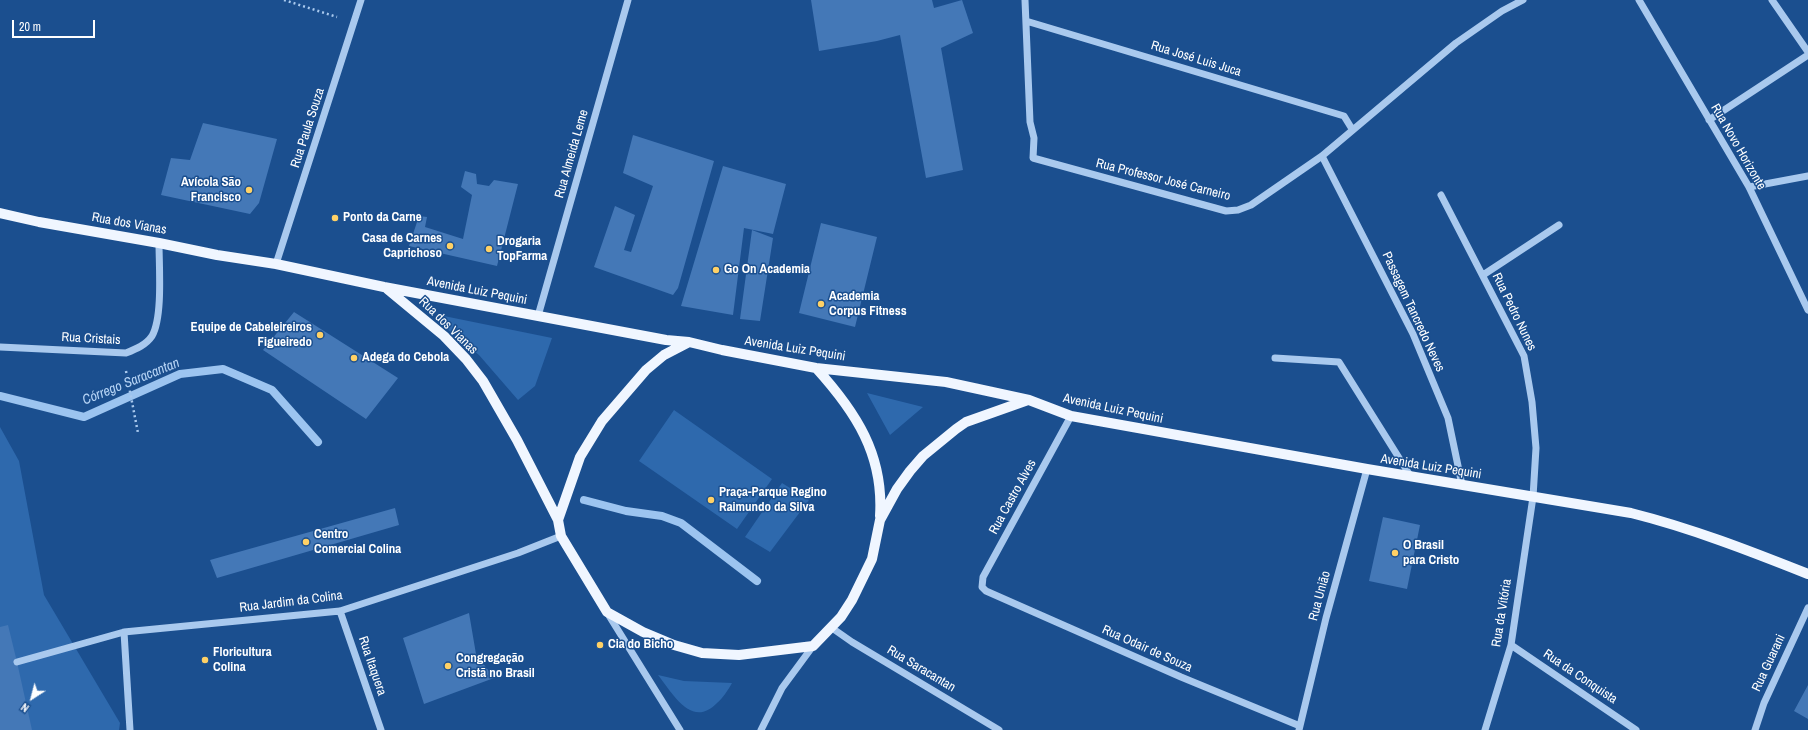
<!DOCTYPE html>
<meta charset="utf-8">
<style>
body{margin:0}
#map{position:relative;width:1808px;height:730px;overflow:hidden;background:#1b4f8f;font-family:"Archivo Narrow",sans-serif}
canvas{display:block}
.north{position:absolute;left:12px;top:678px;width:40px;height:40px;-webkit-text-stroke:3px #1b4f8f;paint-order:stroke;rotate:216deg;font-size:11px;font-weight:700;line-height:16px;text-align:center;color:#fff}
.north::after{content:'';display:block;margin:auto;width:14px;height:18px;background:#fff;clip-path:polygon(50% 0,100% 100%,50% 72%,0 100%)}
.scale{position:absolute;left:12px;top:20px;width:83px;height:18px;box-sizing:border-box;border:2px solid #fff;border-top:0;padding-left:5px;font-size:12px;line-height:14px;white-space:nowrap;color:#fff;-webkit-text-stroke:3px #1b4f8f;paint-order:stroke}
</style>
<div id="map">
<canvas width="1808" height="730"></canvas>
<div class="north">N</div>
<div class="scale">20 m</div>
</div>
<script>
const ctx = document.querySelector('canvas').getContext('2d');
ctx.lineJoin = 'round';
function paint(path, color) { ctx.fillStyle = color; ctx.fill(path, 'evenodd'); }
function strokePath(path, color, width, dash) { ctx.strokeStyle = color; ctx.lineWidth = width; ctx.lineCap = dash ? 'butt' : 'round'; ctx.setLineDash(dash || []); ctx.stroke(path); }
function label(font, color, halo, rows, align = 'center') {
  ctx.font = font + ' "Archivo Narrow",sans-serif'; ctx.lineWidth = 3; ctx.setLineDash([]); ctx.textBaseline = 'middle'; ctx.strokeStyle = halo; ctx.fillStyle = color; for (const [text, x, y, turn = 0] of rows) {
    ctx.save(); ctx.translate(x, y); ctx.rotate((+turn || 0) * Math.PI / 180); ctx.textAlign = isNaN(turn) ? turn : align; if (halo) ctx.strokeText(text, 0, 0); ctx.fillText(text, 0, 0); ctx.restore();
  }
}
paint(new Path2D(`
 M439,315L552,338L535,386L518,400L479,355L437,321Z
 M867,393L923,407L890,435Z
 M674,410L772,479L737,529L639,461Z
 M0,427L19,461L44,595L120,723L119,730H0Z
 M782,483L809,500L770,552L745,537Z
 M658,675L684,681L732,683C728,690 723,698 717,703C692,729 673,694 658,675Z`), '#2e69ad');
strokePath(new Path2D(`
 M0,396L84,417L180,374L223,369L272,390L318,442
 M584,500L626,511L662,516L681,523L757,581`), '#9cc4f0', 8);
paint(new Path2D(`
 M811,0H932L934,8L962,0L973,33L941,48L963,170L926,178L900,35L877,41L819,51Z
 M203,123L277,139L259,203L250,214L161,195L171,158L190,160Z
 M633,135L714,161L678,288L673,295L594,267L615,206L635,215L624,250L631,252L653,186L623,173Z
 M723,166L786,184L773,234L744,228L733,315L681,306Z
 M465,171L476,174L477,184L489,186L494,180L518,184L497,266L409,246L419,216L427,217L425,227L463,239L472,195L461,187Z
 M821,223L877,237L855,327L799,313Z
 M752,230L773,238L760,321L740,319Z
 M294,312L398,378L366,419L263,350Z
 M395,508L399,525L217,578L210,560Z
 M1383,517L1420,525L1407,589L1369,581Z
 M469,613L476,654L494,678L424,704L403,638Z
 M8,625L17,662L32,730H0V627Z
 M1808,685V719L1794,711Z`), '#4478b7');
strokePath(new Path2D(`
 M284,0L337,17
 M126,371L138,433`), '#a9c9ee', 2.5, [2, 3]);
strokePath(new Path2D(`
 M1025,0L1030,122L1034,138L1033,158L1226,211L1238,210L1251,205L1322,156L1456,43L1502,11L1523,0
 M1639,0L1749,187L1808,310
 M1772,0L1808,52
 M1026,21L1344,116L1352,129
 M1709,120L1808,55
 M1322,156L1413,334L1448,418L1462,485
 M1749,187L1808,176
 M1441,195L1524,356L1532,402L1536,448L1533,497L1511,645L1485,730
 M276,264L361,0
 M1483,275L1559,225
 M538,316L628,0
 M0,347L126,353C136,349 146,345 152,336C163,317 159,266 159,243
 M1275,358L1339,362L1411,477
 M1071,416L983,577L982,587L986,591L1181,677L1300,726
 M340,611L381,730
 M608,614L680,730
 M832,628L852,642L999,730
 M124,632L130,730
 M1511,645L1636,730
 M17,662L124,632L340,611L518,553L561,536
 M761,730L782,688L813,646
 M1299,730L1326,618L1367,469
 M1755,730L1764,703L1808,608`), '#a9c9ee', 7);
strokePath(new Path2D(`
 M0,213L39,222L159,243L217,255L276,264L384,287L666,340L689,342L722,350L816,368L946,382L1029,400L1071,416L1367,469L1631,513C1691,528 1750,551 1808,574
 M386,288L444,336L466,359L483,381L517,440L558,520L561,536L607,612L643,632L674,645L702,653L739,655L813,646L841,617L852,600L872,559L880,520L897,489L910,471L923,456L956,429L966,422L1028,400
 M816,368C856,412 884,455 880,516
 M558,520L580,457L602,421L646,370L664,355L689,342`), '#f0f6ff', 10);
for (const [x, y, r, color] of [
 [249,190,4,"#ffd166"],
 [335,218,4,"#ffd166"],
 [450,246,4,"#ffd166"],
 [489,249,4,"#ffd166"],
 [716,270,4,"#ffd166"],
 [821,304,4,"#ffd166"],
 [320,335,4,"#ffd166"],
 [354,358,4,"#ffd166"],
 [711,500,4,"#ffd166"],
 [306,542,4,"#ffd166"],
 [1395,553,4,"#ffd166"],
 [600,645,4,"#ffd166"],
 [205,660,4,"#ffd166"],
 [448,666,4,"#ffd166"]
]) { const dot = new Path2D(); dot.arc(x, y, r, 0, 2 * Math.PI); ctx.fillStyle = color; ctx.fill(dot); strokePath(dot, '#1b4f8f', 1.5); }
label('13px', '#fff', '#1b4f8f', [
 ["Rua José Luis Juca",1196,59,17],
 ["Rua Paula Souza",308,128,-72],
 ["Rua Novo Horizonte",1738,147,60],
 ["Rua Almeida Leme",572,154,-74],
 ["Rua Professor José Carneiro",1163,180,14],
 ["Rua dos Vianas",129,224,10],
 ["Avenida Luiz Pequini",477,291,11],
 ["Passagem Tancredo Neves",1413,312,65],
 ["Rua Pedro Nunes",1514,312,64],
 ["Rua dos Vianas",448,326,44],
 ["Rua Cristais",91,339,3],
 ["Avenida Luiz Pequini",795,349,9],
 ["Avenida Luiz Pequini",1113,409,12],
 ["Avenida Luiz Pequini",1431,467,9],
 ["Rua Castro Alves",1013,497,-61],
 ["Rua União",1320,596,-75],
 ["Rua Jardim da Colina",291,602,-7],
 ["Rua da Vitória",1502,613,-81],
 ["Rua Odair de Souza",1147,649,24],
 ["Rua Guarani",1769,663,-65],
 ["Rua Itaquera",372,666,71],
 ["Rua Saracantan",921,669,31],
 ["Rua da Conquista",1580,677,34]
]);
label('bold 13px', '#fff', '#1b4f8f', [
 ["Avícola São",241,183,"right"],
 ["Francisco",241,198,"right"],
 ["Ponto da Carne",343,218],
 ["Casa de Carnes",442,239,"right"],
 ["Caprichoso",442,254,"right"],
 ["Drogaria",497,242],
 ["TopFarma",497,257],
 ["Go On Academia",724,270],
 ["Academia",829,297],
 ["Corpus Fitness",829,312],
 ["Equipe de Cabeleireiros",312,328,"right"],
 ["Figueiredo",312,343,"right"],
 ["Adega do Cebola",362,358],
 ["Praça-Parque Regino",719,493],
 ["Raimundo da Silva",719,508],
 ["Centro",314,535],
 ["Comercial Colina",314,550],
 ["O Brasil",1403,546],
 ["para Cristo",1403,561],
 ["Cia do Bicho",608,645],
 ["Floricultura",213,653],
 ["Colina",213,668],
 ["Congregação",456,659],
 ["Cristã no Brasil",456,674]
], 'left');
label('italic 14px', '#b5d3f5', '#1b4f8f', [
 ["Córrego Saracantan",131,382,-22]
]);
</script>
